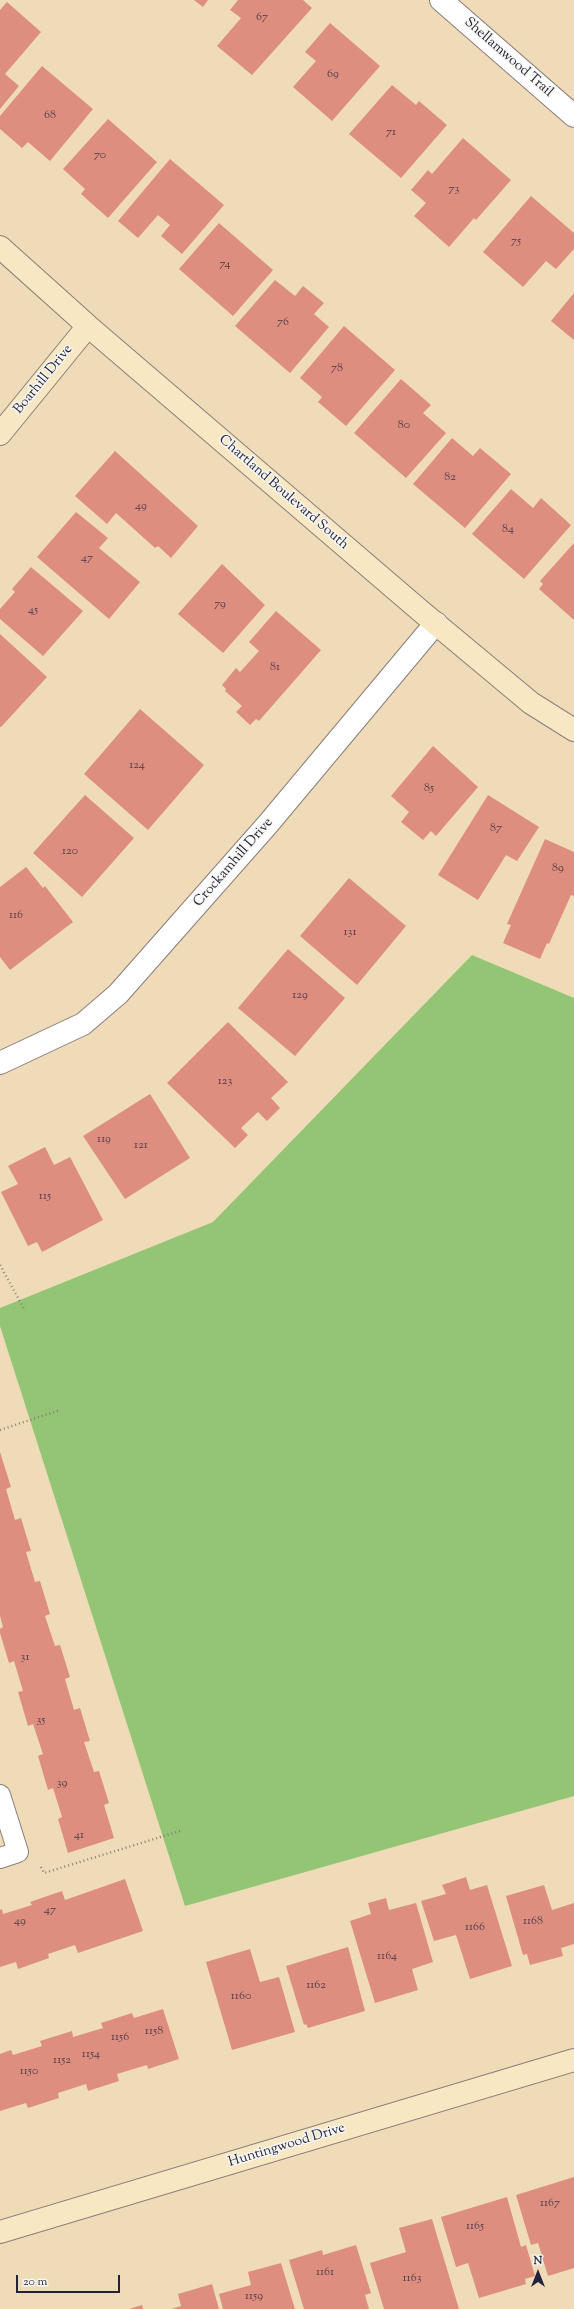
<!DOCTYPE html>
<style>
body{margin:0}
#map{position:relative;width:574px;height:2309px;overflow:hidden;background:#f0dbb9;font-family:"Sorts Mill Goudy",serif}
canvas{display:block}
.north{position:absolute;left:518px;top:2253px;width:40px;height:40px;-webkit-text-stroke:3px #f6f6f2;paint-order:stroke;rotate:0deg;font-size:11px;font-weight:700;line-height:16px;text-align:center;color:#22223b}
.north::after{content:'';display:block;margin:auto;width:14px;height:18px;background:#22223b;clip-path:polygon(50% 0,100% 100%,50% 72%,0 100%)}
.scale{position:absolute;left:16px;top:2275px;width:104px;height:18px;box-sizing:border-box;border:2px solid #22223b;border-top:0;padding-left:5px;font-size:12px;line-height:14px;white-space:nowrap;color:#22223b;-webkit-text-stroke:3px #f6f6f2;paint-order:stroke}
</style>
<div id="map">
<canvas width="574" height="2309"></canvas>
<div class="north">N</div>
<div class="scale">20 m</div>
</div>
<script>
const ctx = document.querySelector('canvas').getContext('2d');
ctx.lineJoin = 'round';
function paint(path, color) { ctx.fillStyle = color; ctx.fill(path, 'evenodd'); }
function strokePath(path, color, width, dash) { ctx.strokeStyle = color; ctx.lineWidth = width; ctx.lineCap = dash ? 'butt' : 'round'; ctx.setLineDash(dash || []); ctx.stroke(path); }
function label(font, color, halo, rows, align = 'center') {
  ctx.font = font + ' "Sorts Mill Goudy",serif'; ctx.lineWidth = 3; ctx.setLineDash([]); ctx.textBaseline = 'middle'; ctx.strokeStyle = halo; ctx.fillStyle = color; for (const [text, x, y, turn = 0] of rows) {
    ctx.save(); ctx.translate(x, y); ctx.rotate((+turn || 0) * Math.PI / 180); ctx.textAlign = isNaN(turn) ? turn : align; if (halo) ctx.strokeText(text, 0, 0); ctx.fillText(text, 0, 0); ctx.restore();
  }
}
paint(new Path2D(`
 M472,955L574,998V1796L185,1906L0,1326V1308L213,1222Z`), '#94c575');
paint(new Path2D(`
 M194,0H208L203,7Z
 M238,0H303L312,8L252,75L217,46L241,18L230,10Z
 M7,2L41,32L5,74L19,86L0,109V10Z
 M330,23L380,66L332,121L293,87L316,61L305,52Z
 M42,66L93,109L50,161L28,142L22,148L0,129V116Z
 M392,85L416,105L419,101L447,125L401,178L349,134Z
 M108,119L157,162L108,218L81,194L85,189L63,169Z
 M463,138L511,180L476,220L474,218L449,247L414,216L426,203L411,190L428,170L432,174Z
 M170,159L224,205L182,254L161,236L170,225L158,215L138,238L118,221Z
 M531,196L574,233V249L556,269L546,261L523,287L483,252Z
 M219,223L273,270L233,316L179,269Z
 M275,280L295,296L303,286L324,303L314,314L329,327L290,373L235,326Z
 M574,293V340L551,321Z
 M344,326L395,370L346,426L318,402L322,397L300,378Z
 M401,379L431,405L423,413L446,433L406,478L354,433Z
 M452,438L473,456L480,448L511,474L465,528L413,484Z
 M115,451L198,526L171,558L158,546L155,548L116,513L107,524L75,496Z
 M511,489L533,508L541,498L571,525L524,579L472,534Z
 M76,512L108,538L99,548L140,582L109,619L37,557Z
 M574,543V620L539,589L543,584L540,581Z
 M222,564L265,605L223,653L178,614Z
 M31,567L83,611L43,656L0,619V609L15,592L12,589Z
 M276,611L321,650L259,721L256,719L250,725L236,712L242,706L225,691L226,689L222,685L236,668L240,672L259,651L249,642Z
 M0,634L47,677L1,727H0Z
 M140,709L204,765L148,830L84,774Z
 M433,746L478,787L436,836L431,831L423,840L401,822L409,812L391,796Z
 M85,795L134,838L82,897L33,853Z
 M488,795L539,827L517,861L506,855L478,900L438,875Z
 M545,839L574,852V896L571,895L549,944L547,943L540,959L503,943L511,925L507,924Z
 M26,867L43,888L45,886L73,922L10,970L0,957V887Z
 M349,878L406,926L357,985L300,936Z
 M288,949L345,998L295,1056L238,1008Z
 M228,1022L288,1082L271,1098L280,1108L267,1121L258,1112L241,1128L248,1135L235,1148L167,1083Z
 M150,1094L190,1158L125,1199L83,1136Z
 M45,1147L54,1165L70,1157L103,1220L42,1252L37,1242L28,1246L1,1192L18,1184L8,1166Z
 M0,1452L11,1487L6,1489L15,1520L21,1518L31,1551L26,1552L35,1582L40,1581L50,1614L45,1616L55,1646L60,1645L70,1677L65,1679L74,1710L80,1708L90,1741L84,1742L94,1772L99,1771L109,1803L104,1805L114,1838L68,1853L58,1819L62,1817L53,1788L48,1790L38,1756L43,1754L33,1724L28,1726L18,1692L23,1691L14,1661L9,1663L0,1633V1629L3,1627L0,1616Z
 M466,1877L470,1890L487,1885L512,1966L470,1979L456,1935L434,1941L421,1901L446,1894L442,1885Z
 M125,1879L143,1931L78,1953L75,1945L48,1954L49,1958L18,1969L16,1962L0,1967V1910L2,1909L3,1914L32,1905L30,1902L62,1891L65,1900Z
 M544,1885L552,1910L574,1903V1944L561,1948L563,1956L530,1965L527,1954L523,1955L506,1896Z
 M386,1898L389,1910L416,1903L433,1962L412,1969L418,1990L375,2003L350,1921L371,1914L368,1903Z
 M348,1947L365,2011L308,2028L306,2024L304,2025L286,1966Z
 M250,1949L260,1982L279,1977L295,2032L232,2050L206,1962Z
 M163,2009L179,2059L148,2069L147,2065L117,2074L119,2081L88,2091L86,2084L58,2093L59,2098L28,2108L26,2103L0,2111V2054L11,2050L13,2055L42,2046L40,2041L72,2031L73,2037L103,2028L101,2023L132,2013L134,2018Z
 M574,2177V2268L548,2276L538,2243L531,2245L516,2195Z
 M507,2197L521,2247L526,2245L535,2276L525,2279L526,2284L479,2298L468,2263L456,2267L441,2217Z
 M432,2219L459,2309H384L370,2263L406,2252L399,2228Z
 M356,2245L371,2293L365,2295L369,2309H304L289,2260L322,2250L323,2255Z
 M281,2263L295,2309H223L219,2294L251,2285L248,2272Z
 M212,2284L219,2309H171L181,2306L178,2294Z
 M142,2305L143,2309H129Z`), '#dd8e7f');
const lane = new Path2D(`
 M0,1795L18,1852L0,1858`);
const street = new Path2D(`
 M441,0L574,116
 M0,1063L83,1024L118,994L268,824L436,623`);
const secondary = new Path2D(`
 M0,247L88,326L423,613L531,703L574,730
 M0,434L88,326
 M0,2232L574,2060`);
strokePath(lane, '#897e7a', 22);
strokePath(street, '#897e7a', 24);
strokePath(secondary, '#897e7a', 24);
strokePath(new Path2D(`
 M0,1265L24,1309
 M0,1430L60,1410
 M41,1867L44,1873L180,1831`), '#897e7a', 2.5, [1, 3]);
strokePath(lane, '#fff', 20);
strokePath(street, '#fff', 22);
strokePath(secondary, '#f7e8c3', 22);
label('12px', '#513d4c', null, [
 ["67",262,18],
 ["69",333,75],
 ["68",50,116],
 ["71",391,133],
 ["70",100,156],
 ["73",454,190],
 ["75",516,242],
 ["74",225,265],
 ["76",283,323],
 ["78",337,369],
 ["80",404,426],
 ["82",450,478],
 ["49",141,507],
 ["84",508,530],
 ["47",87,559],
 ["79",220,605],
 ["45",33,611],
 ["81",275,668],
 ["124",137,766],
 ["85",429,789],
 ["87",496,829],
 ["120",70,852],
 ["89",558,869],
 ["116",16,916],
 ["131",350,933],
 ["129",300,996],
 ["123",225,1082],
 ["119",104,1140],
 ["121",141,1146],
 ["115",45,1197],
 ["31",25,1658],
 ["35",41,1721],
 ["39",62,1784],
 ["41",79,1836],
 ["47",50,1911],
 ["49",20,1922],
 ["1168",533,1922],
 ["1166",475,1928],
 ["1164",387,1957],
 ["1162",316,1986],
 ["1160",241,1997],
 ["1158",154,2032],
 ["1156",120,2038],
 ["1154",91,2055],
 ["1152",62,2061],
 ["1150",29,2072],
 ["1167",550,2204],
 ["1165",475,2227],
 ["1161",325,2273],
 ["1163",412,2279],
 ["1159",254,2297]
]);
label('14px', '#22223b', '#f6f6f2', [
 ["Shellamwood Trail",508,58,41],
 ["Boarhill Drive",44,380,-51],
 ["Chartland Boulevard South",283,493,41],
 ["Crockamhill Drive",234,863,-49],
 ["Huntingwood Drive",287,2146,-17]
]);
</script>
